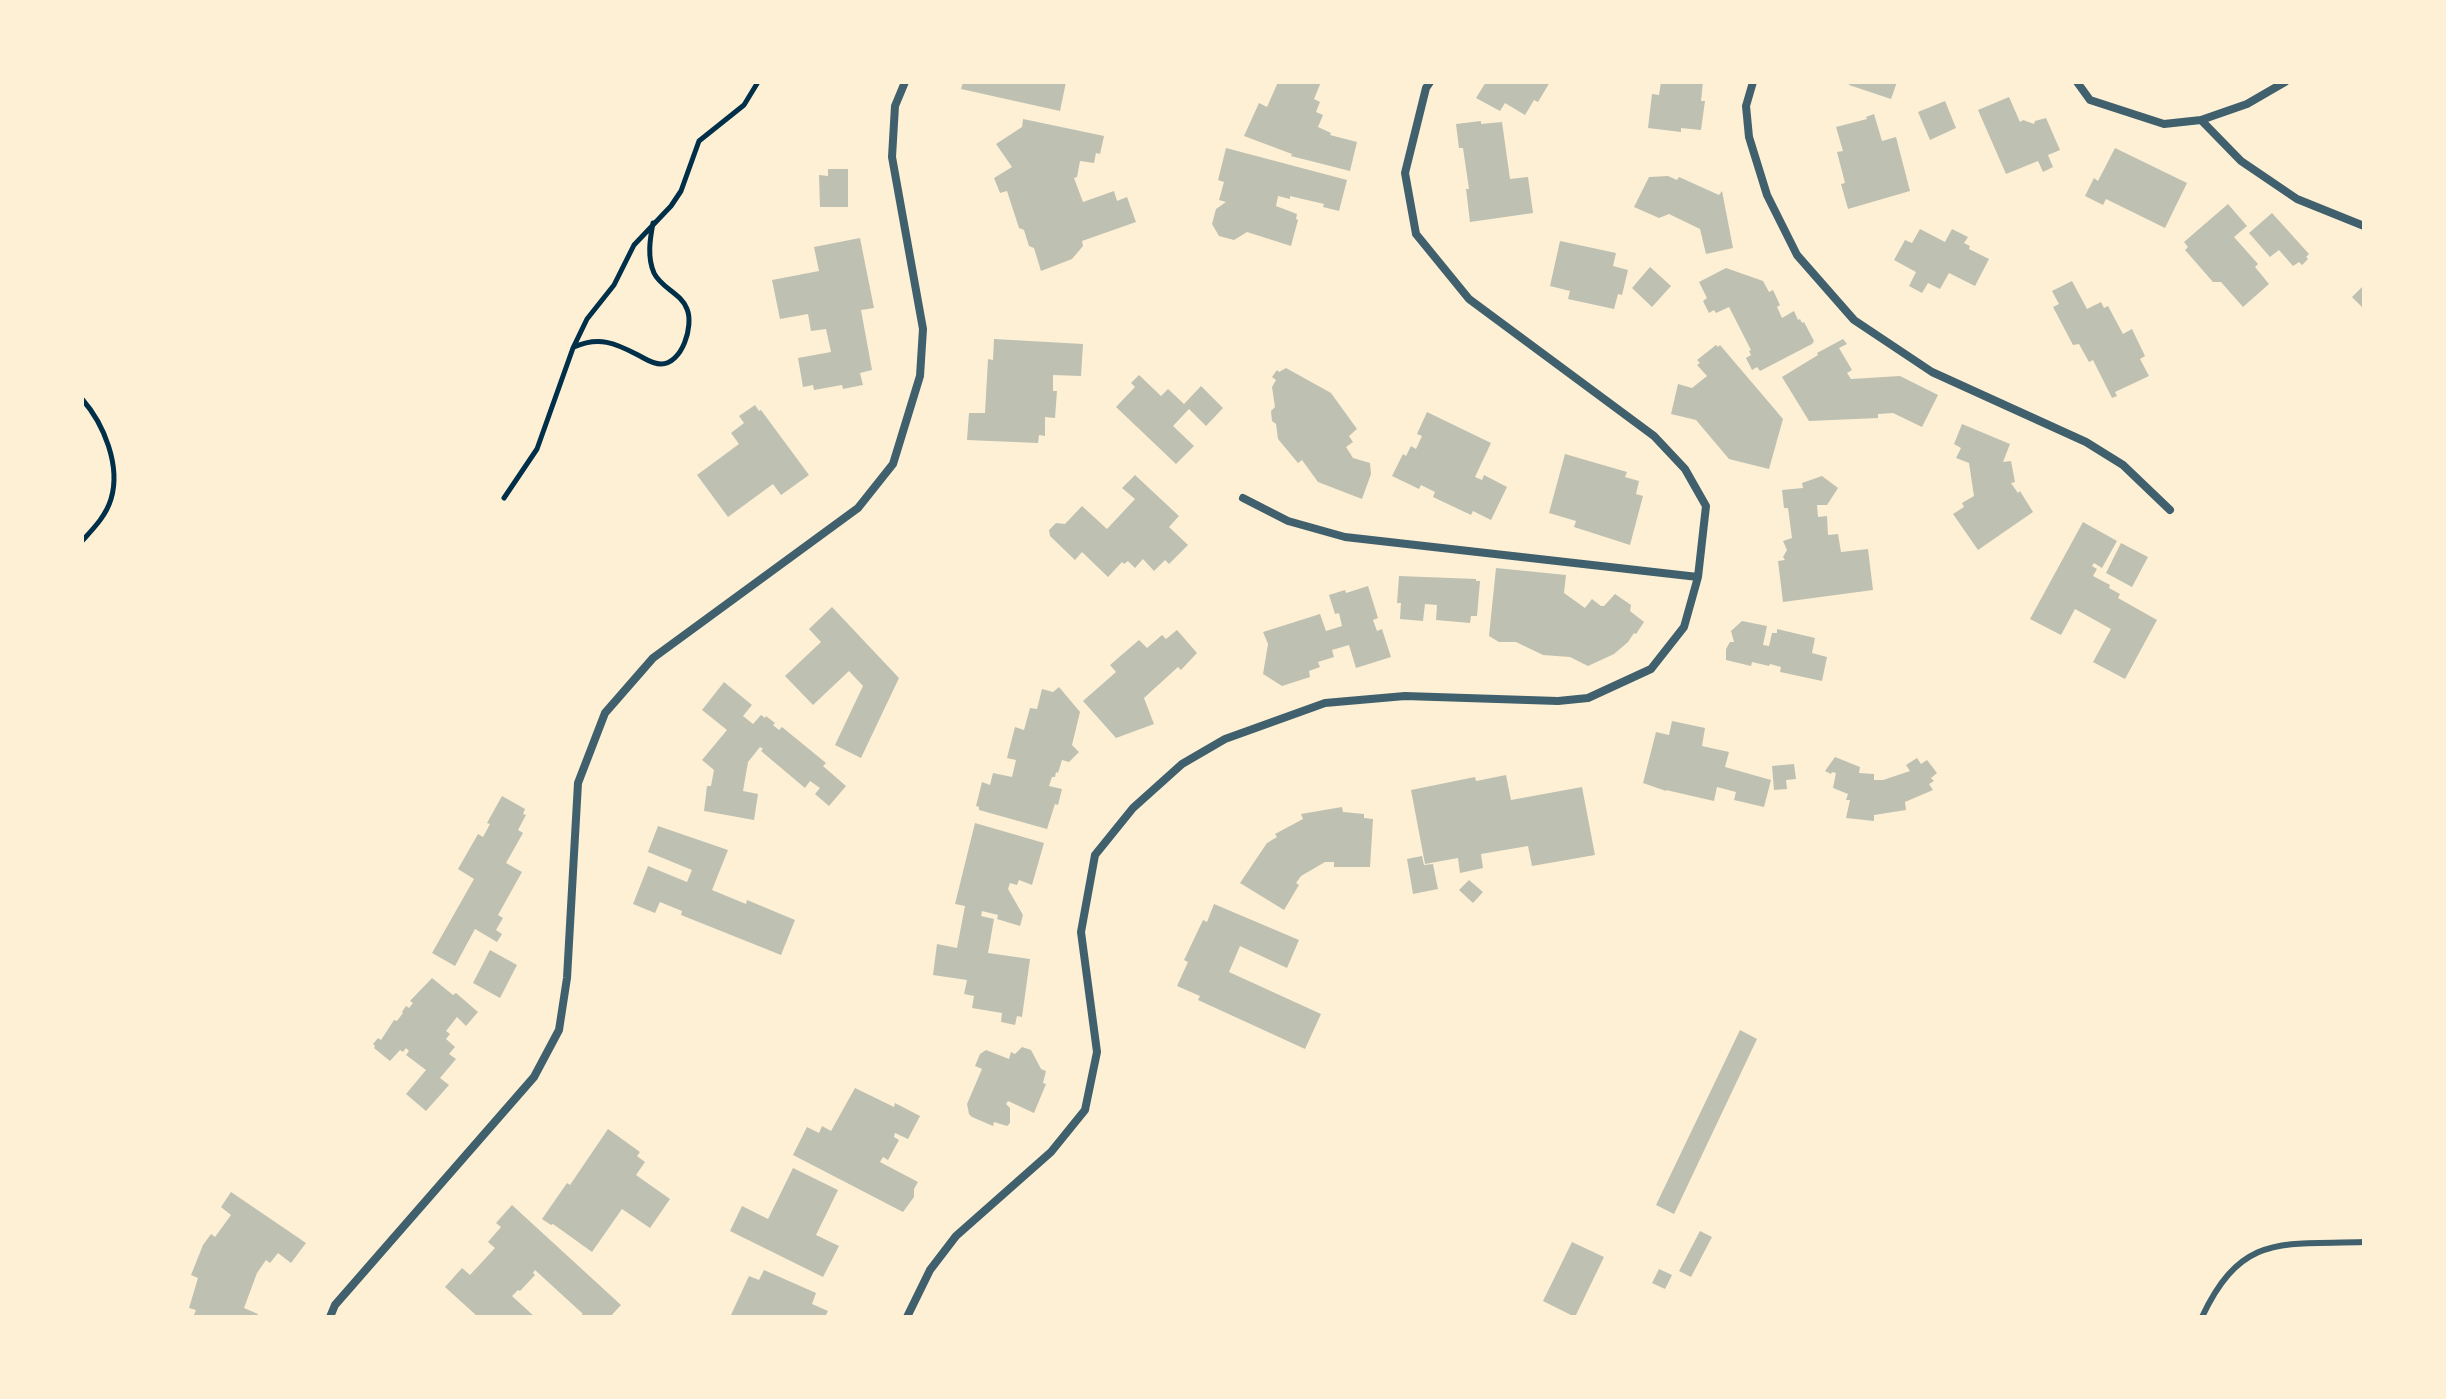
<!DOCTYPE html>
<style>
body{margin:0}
#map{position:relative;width:2446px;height:1399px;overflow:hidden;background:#fdf0d5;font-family:Rubik,sans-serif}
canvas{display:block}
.frame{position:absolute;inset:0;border:84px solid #fdf0d5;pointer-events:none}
</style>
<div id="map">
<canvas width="2446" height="1399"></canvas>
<div class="frame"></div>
</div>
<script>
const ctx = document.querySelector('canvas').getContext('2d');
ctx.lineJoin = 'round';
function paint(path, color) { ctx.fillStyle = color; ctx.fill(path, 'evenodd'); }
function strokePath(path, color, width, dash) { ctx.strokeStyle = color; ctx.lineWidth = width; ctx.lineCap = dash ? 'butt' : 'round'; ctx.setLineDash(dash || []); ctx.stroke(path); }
paint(new Path2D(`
 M963,82H1066L1060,111L961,89Z
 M1278,82H1321L1314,99L1320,102L1316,112L1323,115L1318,127L1331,133L1330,135L1357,142L1350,171L1291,156L1292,154L1244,136L1259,103L1267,107Z
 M1486,82H1550L1538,102L1534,100L1525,115L1505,103L1500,111L1476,98Z
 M1661,82H1703L1701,101H1705L1701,130L1681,128V132L1648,128L1652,94L1659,95Z
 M1850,82H1897L1891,99L1849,85Z
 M2009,97L2020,122L2023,120L2034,124L2035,121L2046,118L2060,150L2048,155L2053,167L2043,172L2038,161L2006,174L1978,110Z
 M1945,101L1956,128L1930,140L1918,112Z
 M1874,114L1882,141L1896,137L1910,191L1848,209L1841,184L1845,183L1837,152L1843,151L1836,127L1867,119L1866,117Z
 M1023,119L1104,136L1100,154L1096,153L1094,163L1080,161L1077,177L1074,178L1083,202L1114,191L1117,201L1127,197L1136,222L1082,241L1083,246L1072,259L1041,271L1034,248L1029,246L1024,230L1019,228L1007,191L1000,193L994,178L1012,167L996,144L1022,127Z
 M1481,121V124L1502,122L1510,179L1528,177L1533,213L1470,222L1466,189H1469L1463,148H1459L1456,124Z
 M1226,148L1347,180L1339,211L1323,207L1324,204L1290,196V199L1278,196L1276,206L1297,214L1296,219L1298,220L1291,246L1247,232L1234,240L1219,236L1212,224L1216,209L1226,202L1219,200L1224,182L1218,180Z
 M2115,148L2187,183L2165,228L2106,199L2103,205L2085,196L2094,178L2098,181Z
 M828,169H848V207H820L819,175L828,176Z
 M1668,176L1677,180L1679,177L1719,195L1722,191L1733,248L1706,254L1700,229L1669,214L1659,218L1634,207L1649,177Z
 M2228,204L2247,226L2234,237L2258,264L2255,267L2269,284L2243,307L2221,282H2213L2185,250L2188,247L2184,242Z
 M2272,213L2309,254L2306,257L2308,259L2302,265L2299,262L2293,266L2279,250L2270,257L2249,233Z
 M1920,229L1945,242L1952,229L1968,237L1964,243L1970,246L1969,249L1989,259L1975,286L1949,273L1940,289L1928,283L1922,293L1909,286L1916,272L1894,260L1905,240L1912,243Z
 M860,238L874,308L861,310L872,370L860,373L863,385L843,389L842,385L814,390L813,385L803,387L798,358L831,352L826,329L811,331L808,314L780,319L772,280L819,271L814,247Z
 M1560,241L1616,253L1613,266L1628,270L1622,295L1618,294L1614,309L1568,299L1570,291L1550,286Z
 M1650,267L1671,286L1652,307L1632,288Z
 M1726,268L1763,281L1769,292L1773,290L1780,305L1777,307L1782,318L1794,311L1798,320L1800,319L1802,323L1804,322L1814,341L1812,344L1760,371L1757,367L1752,370L1746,358L1751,355L1749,351L1751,350L1729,307L1716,313L1714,310L1709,313L1703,301L1707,298L1699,282Z
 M2072,281L2087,309L2101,302L2104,308L2108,306L2123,334L2132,329L2145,356L2140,359L2149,376L2115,392L2117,396L2112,398L2093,360L2089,362L2079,344L2073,345L2053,307L2059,304L2052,291Z
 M2364,285V309L2352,297Z
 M994,339L1083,344L1081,376L1053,375V391H1057L1055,418L1045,417V436L1039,435L1038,443L967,440L969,413H985L988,359L993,360Z
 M1843,339L1847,344L1839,348L1852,370L1847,373L1851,379L1900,376L1938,395L1922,427L1893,413L1878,414V418L1809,421L1782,377L1818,355L1817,353Z
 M1716,345L1718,347L1720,345L1783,419L1769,469L1729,459L1696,420L1671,414L1678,384L1692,388L1707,376L1697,365L1700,363L1697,360Z
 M1286,368L1331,393L1357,429L1349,436L1353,442L1346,447L1353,458L1370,463L1371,474L1362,499L1318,482L1302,460L1298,463L1278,439L1276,424L1272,421L1271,411L1275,407L1272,387L1276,380L1272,377L1277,370L1279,372Z
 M1139,375L1161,396L1168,389L1184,404L1201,386L1223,408L1206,426L1189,409L1173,426L1194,446L1176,464L1116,407L1135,387L1131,383Z
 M755,405L759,411L761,410L809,475L781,495L773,484L728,517L697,475L739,444L731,433L744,423L739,416Z
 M1427,412L1491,443L1475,477L1482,480L1484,475L1507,487L1491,520L1473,511L1471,515L1433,497L1435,492L1421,485L1419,489L1392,476L1403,454L1406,456L1411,446L1416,449L1422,436L1417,434Z
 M1962,424L2010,444L2003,462L2011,461L2015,482L2011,483L2018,493L2020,491L2033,512L1978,550L1953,514L1964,507L1962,503L1974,496L1969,463L1956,458L1961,448L1954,444Z
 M1565,454L1627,472L1625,477L1639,481L1636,494L1643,496L1630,545L1574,527L1576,521L1549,513Z
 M1135,475L1179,516L1169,527L1188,545L1169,564L1165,560L1154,571L1143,559L1135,568L1128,561L1124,564L1122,562L1108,577L1082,552L1075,560L1050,536L1049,530L1056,523L1065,524L1082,506L1107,529L1135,499L1122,488Z
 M1822,476L1838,488L1827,505H1817L1818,517L1827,516L1828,535L1838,534L1841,552L1868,549L1873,590L1783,602L1778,561L1785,560L1783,557L1787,550L1783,541L1792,538L1788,508H1784L1782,490L1803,488L1802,483Z
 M2083,522L2117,541L2102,568L2094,563L2092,566L2097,569L2093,576L2110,585L2109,588L2120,594L2118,598L2157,620L2125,679L2093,662L2111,629L2075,609L2061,635L2030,619Z
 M2121,543L2148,557L2132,587L2106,573Z
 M1496,568L1566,575L1564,593L1585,608L1592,599L1601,606H1604L1615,594L1631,605L1630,611L1644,622L1636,634L1634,633L1628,642L1614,654L1588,666L1570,657L1543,655L1516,642H1499L1489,636Z
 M1399,576L1476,579V581H1480L1477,616H1471L1470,623L1436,620L1437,605L1425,604L1423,621L1400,619L1401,603H1397Z
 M1368,586L1378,618L1373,620L1377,631L1382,629L1391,657L1356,668L1349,645L1332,650L1334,657L1318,662L1320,667L1309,671L1310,677L1282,686L1263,674L1268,644L1263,632L1320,614L1326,631L1342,626L1339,613L1335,614L1329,595L1345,590L1346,593Z
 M832,607L899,678L861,758L835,745L863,686L849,671L813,705L785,676L821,642L809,629Z
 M1742,621L1767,626L1763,645L1769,646L1772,633H1777V629L1815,638L1812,653L1827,657L1822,681L1780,672L1781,667L1770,664L1769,666L1752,662L1751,666L1726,660V649L1730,642H1734L1731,631Z
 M1177,630L1197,653L1181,670L1178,667L1144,698L1154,724L1116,738L1083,701L1116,672L1110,665L1139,640L1147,648L1162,635L1166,639Z
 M724,682L752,705L743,716L753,724L761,715L765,718L766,716L775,723L773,725L779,730L782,727L826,763L823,766L846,786L829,806L815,794L820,788L810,781L805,788L761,751L763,749L760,747L748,762L743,791L758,794L754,820L704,811L707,786H711L714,770L702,760L727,730L702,710Z
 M1059,687L1080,712L1072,745L1079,752L1069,762L1062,760L1058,773L1056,772L1055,777H1052L1049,786L1062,789L1058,805L1055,804L1047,829L979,810V807L976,806L982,782L990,785L993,773L1012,777L1016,760L1007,758L1015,727L1024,730L1030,708L1037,709L1042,689L1053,692Z
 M1672,721L1705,728L1702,746L1729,752L1725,767L1771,780L1764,807L1734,800L1736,792L1717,787L1714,801L1666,790V791L1643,783L1656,732L1669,735Z
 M1835,757L1860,767L1859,773L1874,774V780H1883L1910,771L1906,765L1917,758L1921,764L1927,760L1937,773L1931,778L1934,781L1929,784L1933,790L1905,802L1906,810L1874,815V821L1846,818L1850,800H1846L1848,794L1833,788L1836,773L1832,772L1831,774L1825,771Z
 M1794,764L1796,779L1786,780L1787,789L1774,790L1772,766Z
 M1506,775L1511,800L1582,787L1595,855L1532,866L1528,846L1481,854L1483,868L1460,873L1458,858L1425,864L1411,790L1475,777L1476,781Z
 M502,796L525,809L523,814L526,815L518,830L523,833L506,863L522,872L498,915L503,918L496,930L502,934L497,942L475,929L455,966L432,953L474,879L458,869L478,834L483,837L490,824L487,823Z
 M1342,807L1343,812L1364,814V818L1373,819L1370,867H1334V862H1325L1301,876L1296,883L1299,885L1284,910L1240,883L1267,843L1277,837L1275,834L1303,819L1301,814Z
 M975,823L1044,843L1032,885L1019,880L1017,885L1010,883L1008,889L1023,915L1020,926L997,919L998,915L982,911L981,916L994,919L988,953L1030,959L1022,1017L1017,1016L1015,1025L1001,1022L1002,1013L972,1008L974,996L964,994L967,980L933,975L937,944L957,948L965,906L955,904Z
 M658,826L728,850L712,890L746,904L747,900L795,920L781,955L681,915L682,911L660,902L655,913L633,904L648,866L687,882L692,870L648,852Z
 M1422,856L1424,865L1433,864L1438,889L1413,894L1407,859Z
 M1469,880L1483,892L1473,903L1459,890Z
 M1214,904L1299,940L1287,968L1240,946L1229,972L1321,1014L1305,1049L1198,1000L1200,996L1177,986L1188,962L1184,960L1203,920L1207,922Z
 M490,950L517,965L500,998L473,983Z
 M432,978L453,995L456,993L478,1012L466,1026L457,1017L446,1031L450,1034L446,1039L455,1047L449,1054L456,1059L440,1078L449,1085L426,1111L406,1094L426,1070L406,1055L409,1051L406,1048L403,1052L400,1050L390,1061L374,1048L375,1046L373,1044L378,1038L381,1040L394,1020L397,1021L403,1013L402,1012L406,1006L409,1008L413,1003L410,1001Z
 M1740,1030L1757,1039L1674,1214L1656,1205Z
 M1022,1047L1031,1050L1041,1069L1046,1071L1043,1083L1046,1084L1034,1113L1008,1101L1006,1104L1010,1108V1123L1007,1126L994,1122L993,1126L972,1117L969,1114L967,1104L982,1069L975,1066L980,1054L986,1050L1009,1059L1011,1052L1015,1054Z
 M855,1088L894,1107L895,1103L920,1116L908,1139L895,1133L894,1137L899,1140L888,1160L883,1157L880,1162L918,1182L914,1189V1197L903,1212L793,1155L807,1127L819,1133L822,1126L831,1131Z
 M608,1129L640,1152L637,1156L645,1162L636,1175L670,1199L650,1228L622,1209L592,1252L553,1224L551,1225L542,1219L567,1183L570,1185Z
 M793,1168L838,1190L816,1235L839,1246L823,1277L730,1231L742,1206L768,1219Z
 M231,1192L306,1243L291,1263L278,1253L270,1263L266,1260L257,1273L244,1308L258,1314L257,1317H193L196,1310L189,1308L198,1278L191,1275L203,1245L211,1234L215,1237L231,1215L221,1207Z
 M512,1205L621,1305L610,1317H577L583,1314L535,1270L533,1273L535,1275L520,1291L518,1290L512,1296L535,1317H478L445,1287L462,1268L470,1275L495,1248L488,1242L501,1227L496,1223Z
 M1700,1231L1712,1237L1691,1277L1679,1271Z
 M1572,1242L1604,1257L1575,1317L1543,1301Z
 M1659,1269L1672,1275L1665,1289L1652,1283Z
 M764,1270L816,1293L812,1304L828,1311L825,1317H730L749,1276L759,1280Z`), '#bec0b2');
strokePath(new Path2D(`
 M574,347C599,336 615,343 638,355C646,359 652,364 661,364C682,364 694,326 687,309C681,293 661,288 654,273C647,257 650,239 653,223
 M82,399C104,424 121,466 111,499C106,516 93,529 82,541
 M504,498L537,449L573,348L587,319L614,285L634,245L671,206L681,191L699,141L744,105L758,82`), '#003049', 5);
strokePath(new Path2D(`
 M2202,1317C2242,1232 2283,1245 2364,1242`), '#3f606c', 6);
strokePath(new Path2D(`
 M1753,82L1746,106L1749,137L1767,195L1797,255L1854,320L1932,372L2086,442L2123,465L2170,510
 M2077,82L2090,100L2164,124L2201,120L2241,161L2297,199L2364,226
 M2201,120L2247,104L2285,82
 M1243,498L1288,521L1345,537L1698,577
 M330,1317L335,1305L534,1077L559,1030L567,978L578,783L605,713L653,658L858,508L893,464L920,376L923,329L892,157L895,106L905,82
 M907,1317L930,1270L956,1236L1051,1152L1085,1110L1097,1052L1081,932L1095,855L1133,808L1182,764L1225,739L1325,703L1405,696L1558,701L1588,698L1651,669L1684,627L1698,577L1706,506L1685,469L1654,436L1469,299L1416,234L1405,173L1426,88L1430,82`), '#3f606c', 8);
</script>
